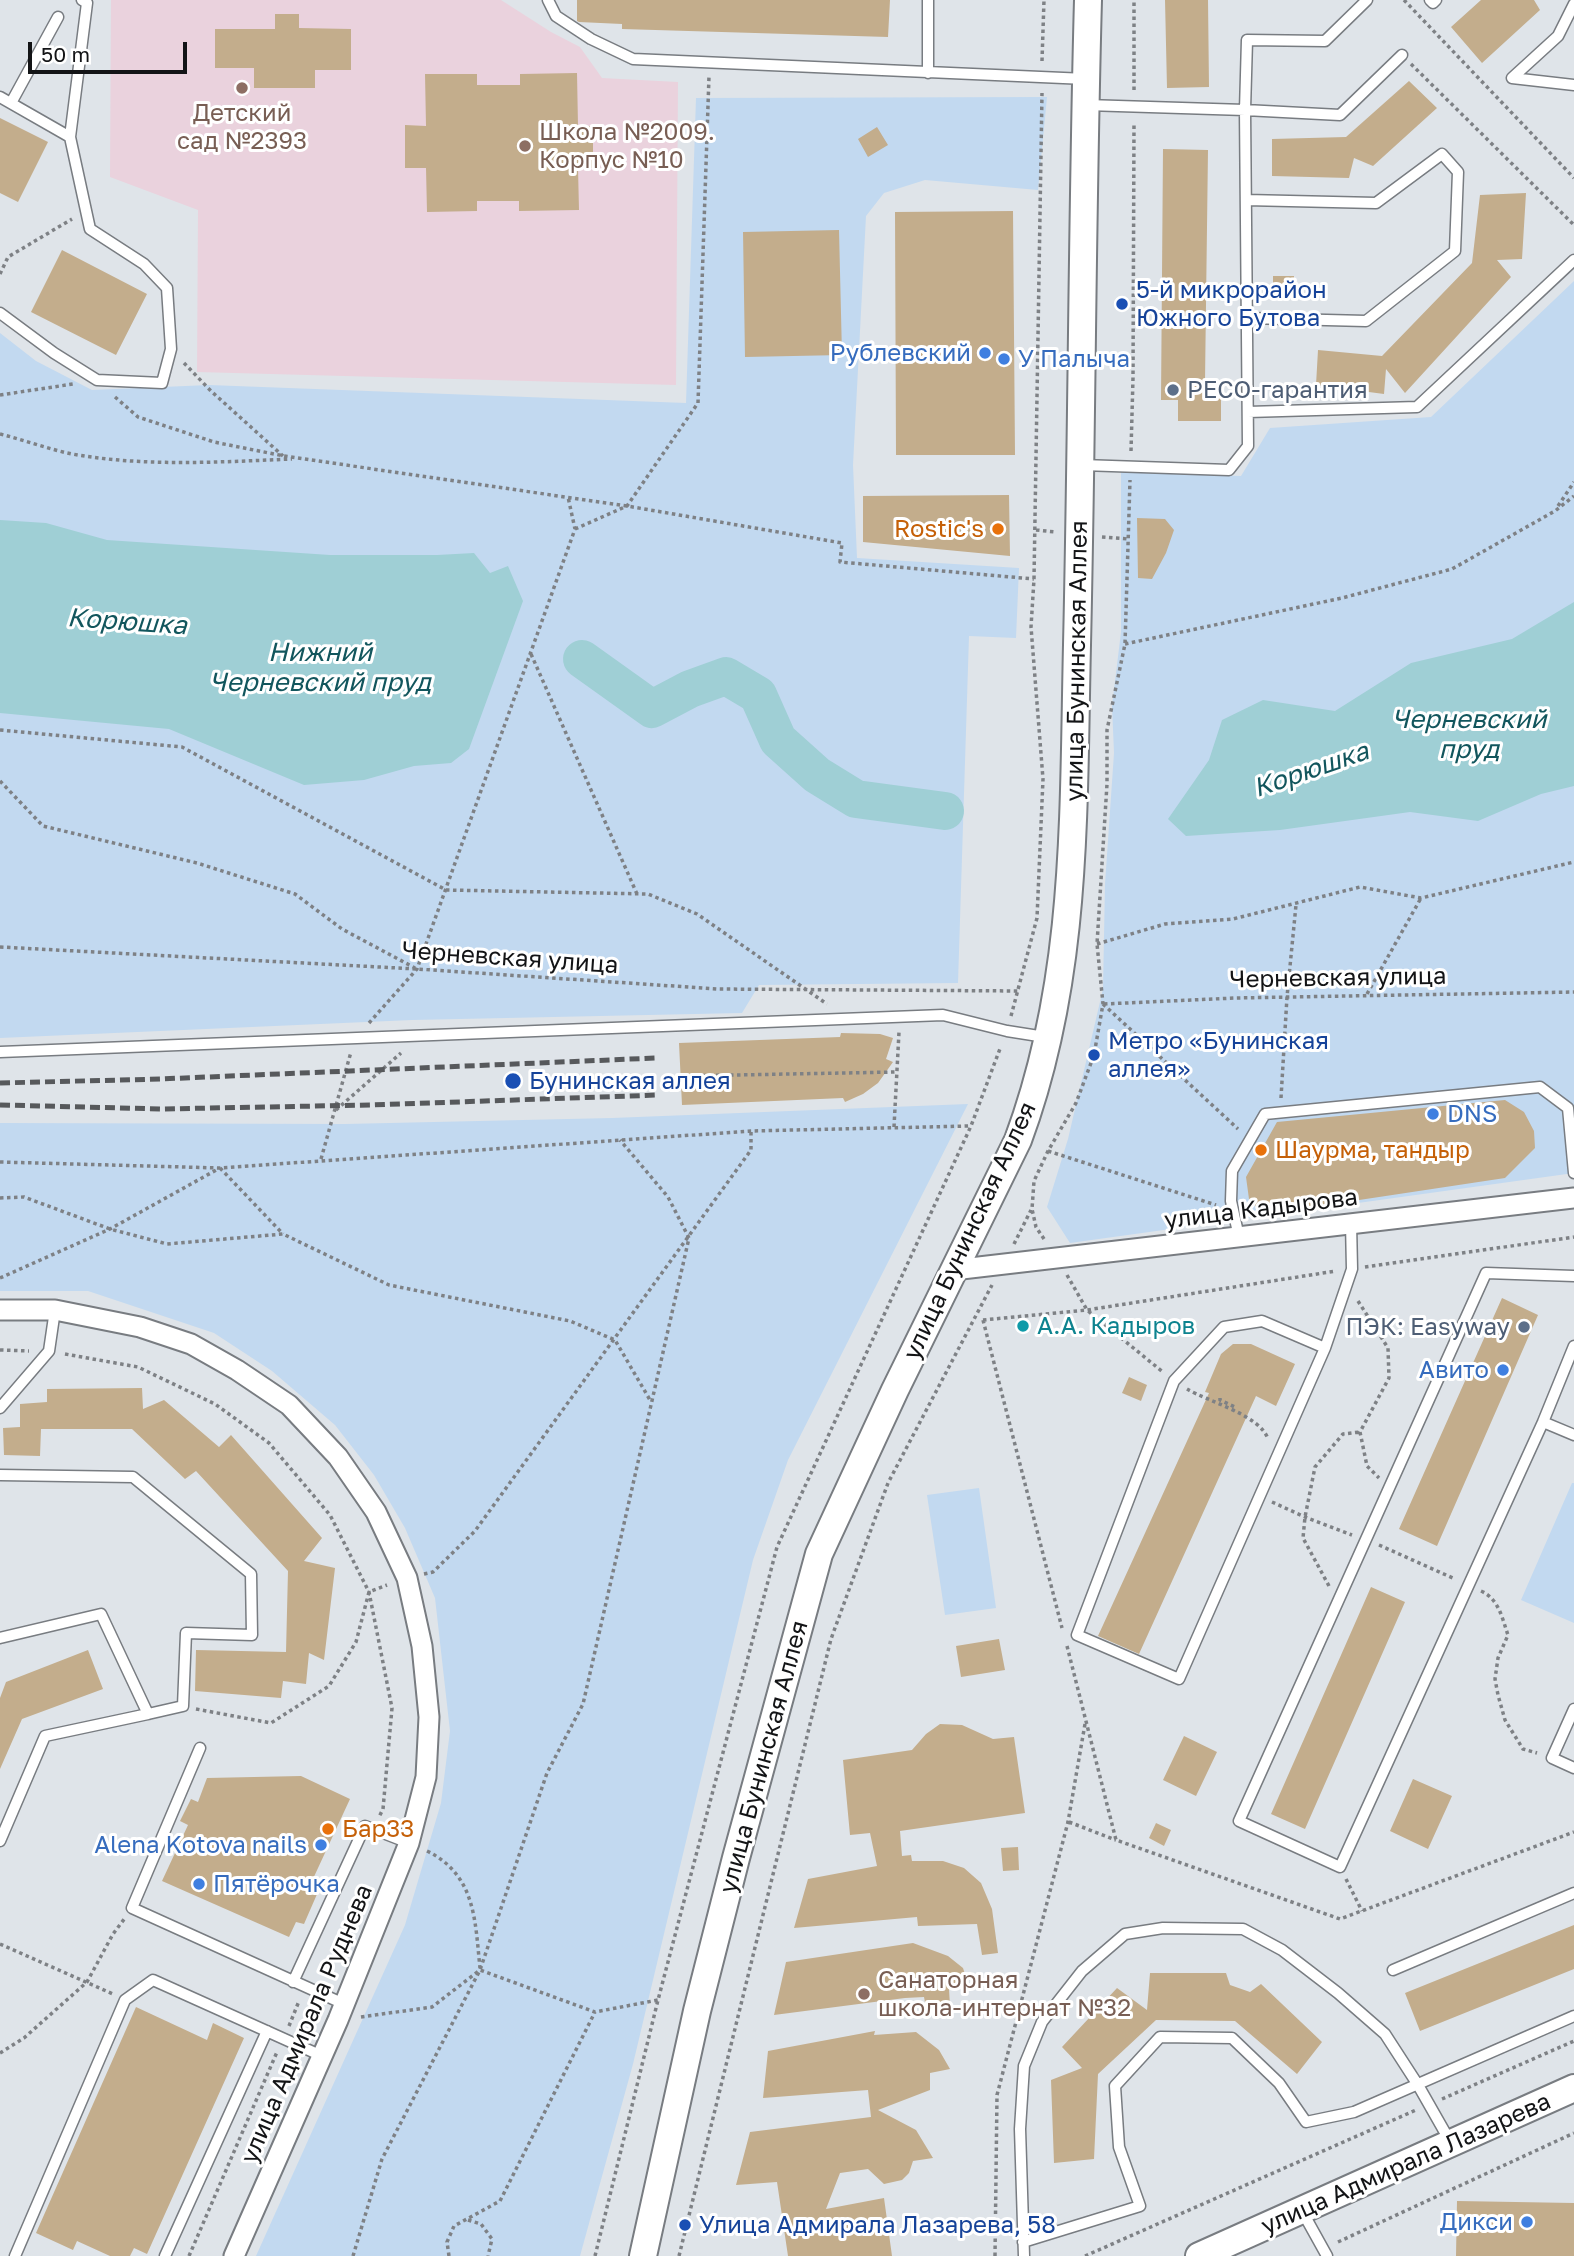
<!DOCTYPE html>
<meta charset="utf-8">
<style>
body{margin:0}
#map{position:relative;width:1574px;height:2256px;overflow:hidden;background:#dfe4e9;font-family:"Golos Text",sans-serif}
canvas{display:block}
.scale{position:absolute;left:28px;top:42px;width:159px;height:32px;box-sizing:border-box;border:4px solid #131416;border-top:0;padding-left:9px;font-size:21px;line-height:24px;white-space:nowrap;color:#131416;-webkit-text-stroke:5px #fff;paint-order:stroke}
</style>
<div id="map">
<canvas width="1574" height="2256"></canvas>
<div class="scale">50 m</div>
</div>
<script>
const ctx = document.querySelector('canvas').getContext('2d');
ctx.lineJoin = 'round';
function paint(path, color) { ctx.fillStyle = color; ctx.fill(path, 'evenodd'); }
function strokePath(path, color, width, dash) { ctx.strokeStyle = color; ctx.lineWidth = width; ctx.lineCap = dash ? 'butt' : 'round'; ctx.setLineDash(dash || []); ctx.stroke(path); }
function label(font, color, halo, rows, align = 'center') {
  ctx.font = font + ' "Golos Text",sans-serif'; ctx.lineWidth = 6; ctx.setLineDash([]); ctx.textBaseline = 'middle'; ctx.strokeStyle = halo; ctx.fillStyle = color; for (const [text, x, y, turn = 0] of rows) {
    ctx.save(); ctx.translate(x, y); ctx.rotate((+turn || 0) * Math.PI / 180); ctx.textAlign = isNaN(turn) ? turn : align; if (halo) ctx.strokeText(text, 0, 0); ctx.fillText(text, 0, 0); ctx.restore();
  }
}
paint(new Path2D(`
 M111,0H501L551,32L580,47L602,78L678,82L676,385L197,372L198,210L110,177Z`), '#ead2dd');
paint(new Path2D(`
 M1047,97L1038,190L925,180L884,193L866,216L853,465L857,558L1019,568L1016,638L969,636L958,983L759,985L742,1013L412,1020L0,1038V333L36,361L92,390L209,385L686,403L696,98Z
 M1574,281V1173L1070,1243L1047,1207L1068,1139L1103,989L1105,884L1114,753L1112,706L1121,632V472L1241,476L1270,428L1431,417Z
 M968,1104L788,1460L753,1560L633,2064L580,2256H256L405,1925L441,1803L450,1731L435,1598L405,1528L374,1475L335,1425L272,1371L214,1333L88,1291H0V1123L345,1124L612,1118Z
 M1572,1483H1574V1623L1521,1600Z
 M979,1488L996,1608L945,1615L927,1495Z`), '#c2d9f0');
paint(new Path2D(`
 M0,520L46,523L107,540L330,555H437L474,553L490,573L508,566L523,601L469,749L451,763L414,766L364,780L304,785L169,729L0,713Z
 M1574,602V786L1541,794L1478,821L1410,812L1280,830L1186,836L1168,819L1209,760L1222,720L1263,700L1335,711L1411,663L1512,639Z`), '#9fcfd5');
strokePath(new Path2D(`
 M582,659L652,709L690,689L726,676L758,695L778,740L817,775L856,799L945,811`), '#9fcfd5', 38);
paint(new Path2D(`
 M577,0H890L888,37L622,29V24L579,22L577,21Z
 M1165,0H1208L1209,87L1167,88Z
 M1481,0H1534L1540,10L1482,63L1451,27Z
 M275,14H299V28L351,29V70H315V88H254V68H215V29H275Z
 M577,73L578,126H593V168H578L579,210L519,211V201H477V211L427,212L426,168H405V125L426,126L425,74H477V85H520V74Z
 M1409,81L1437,108L1373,166L1354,158L1349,178L1272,176V139L1346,137Z
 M0,118L48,142L18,202L0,193Z
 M877,127L888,145L868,157L858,139Z
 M1163,149L1208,150L1205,381H1221V421H1178V400H1161Z
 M1526,193L1522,259L1497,260L1511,277L1405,393L1386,369L1384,394L1316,385L1318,350L1382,356L1472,263L1480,195Z
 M1013,211L1015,455H896L895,212Z
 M839,230L842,355L745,357L743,232Z
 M62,250L147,294L116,355L31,312Z
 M1273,276H1294V296H1273Z
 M1009,495L1010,556L863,542V496Z
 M1137,518L1165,519L1174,530L1166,553L1152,579L1138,578Z
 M841,1033L880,1034L893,1038L886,1059L893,1062L878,1083L863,1094L845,1102L843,1098L682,1105L679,1043L840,1037Z
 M1505,1100L1524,1112L1534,1131L1535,1148L1505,1178L1273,1213L1257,1208L1249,1199L1246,1177L1277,1122Z
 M1502,1298L1538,1315L1437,1546L1399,1529Z
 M1233,1344H1251L1295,1364L1276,1406L1256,1396L1139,1654L1098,1636L1209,1393L1205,1392L1221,1354Z
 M1129,1377L1147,1385L1141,1401L1122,1393Z
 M142,1388L143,1409L164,1400L219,1447L231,1435L322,1538L304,1561L335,1568L324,1660L309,1653L306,1684L283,1681L281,1698L195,1691L196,1650L286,1652L288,1571L196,1471L185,1479L132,1429H41L40,1456L4,1455L3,1428L20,1427V1404L47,1402V1389Z
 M1371,1587L1405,1602L1305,1829L1271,1814Z
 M999,1639L1005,1670L961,1677L956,1646Z
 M88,1650L103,1689L22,1719L0,1769V1698L6,1682Z
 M940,1724L962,1725L993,1739L1014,1737L1025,1813L900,1831L902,1856L911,1855L912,1861H943L964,1868L981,1883L992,1909L998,1953L982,1955L977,1924L918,1926L917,1917L794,1928L808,1879L877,1866L870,1833L850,1835L843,1760L912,1750L926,1734Z
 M1184,1736L1217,1752L1196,1796L1163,1780Z
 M301,1776L350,1799L312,1881L321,1885L304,1924L296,1922L289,1937L162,1881L188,1825L180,1821L191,1799L198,1802L207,1778Z
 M1413,1779L1452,1796L1428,1849L1390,1831Z
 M1156,1823L1171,1830L1164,1846L1149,1838Z
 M1018,1847L1019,1870L1003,1871L1001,1848Z
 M1574,1925V1969L1420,2031L1405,1993Z
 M913,1943L948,1956L963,1968L969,1987L949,1989L950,2006L926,2008L924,1997L905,1998L774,2015L786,1962Z
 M1150,1973H1226L1230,1985L1250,1992L1261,1984L1322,2042L1297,2074L1235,2021L1156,2020L1098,2074L1094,2159L1054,2163L1051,2080L1082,2068L1062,2047L1117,1988L1147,2010Z
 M136,2007L207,2040L213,2023L244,2038L147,2254L134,2248L130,2256H110L77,2241L73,2250L36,2233Z
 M875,2031L874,2035L916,2032L939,2050L950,2069L930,2073V2090L878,2110L916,2130L933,2158L913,2161L909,2173L902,2180L884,2184L868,2169L840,2173L826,2209L884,2198L892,2256H788L777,2182L736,2185L750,2132L871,2117L868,2090L763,2098L768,2051Z
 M1457,2201L1574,2203V2256H1456Z`), '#c3ad8c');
const lane = new Path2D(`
 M548,0L556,16L591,39L633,59L1086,79
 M1430,0L1433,3L1436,0
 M928,73V0
 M1512,78L1558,36L1574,4
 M1512,78L1574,85
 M0,97L70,137
 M11,103L58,17
 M1086,105L1245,110L1247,40L1325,41L1367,0
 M1246,200L1376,203L1442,154L1458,172L1455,251L1366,321L1247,318
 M0,313L54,353L97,380L162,383L171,349L167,288L144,264L90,229L70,137L87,3L82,0
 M1248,412L1417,407L1574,260
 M1082,465L1229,470L1248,446L1245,110L1340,115L1402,55
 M0,1052L943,1015L1007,1031L1045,1037
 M1239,1237L1231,1201L1232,1171L1265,1114L1540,1087L1568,1108L1574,1173
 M1574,1276L1486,1273L1239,1821L1340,1867L1543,1422L1574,1346
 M1325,1348L1262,1321L1224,1327L1174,1381L1077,1635L1179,1679L1325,1348L1352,1269L1351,1223
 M0,1408L49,1351L55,1310
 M1543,1422L1574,1435
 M0,1475L133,1477L251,1574L252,1635L186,1633L183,1706L148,1714
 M0,1638L101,1614L148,1714L45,1736L0,1841
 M1574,1709L1552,1758L1574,1768
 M200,1748L132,1908L344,2004
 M1393,1970L1574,1893
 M293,1982L365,1826L409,1843
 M1302,2211L1327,2256
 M1023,2242L1140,2206L1119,2147L1115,2086L1160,2037L1232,2038L1279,2083L1306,2122L1354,2112L1574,2016
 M15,2256L125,2000L153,1980L322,2056
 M165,2256L267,2031
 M1024,2256L1020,2129L1024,2066L1042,2022L1082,1971L1125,1934L1163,1928L1243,1929L1282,1950L1338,1993L1385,2034L1418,2085L1451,2143`);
const street = new Path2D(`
 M953,1270L1574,1198
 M0,1310H55L140,1327L191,1344L237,1370L289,1405L338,1457L376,1512L407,1578L422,1646L429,1717L426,1777L409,1843L338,2020L234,2256`);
const secondary = new Path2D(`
 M643,2256L697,2011L736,1858L819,1554L895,1390L1018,1140C1078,978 1073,816 1077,645C1082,430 1082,215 1088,0
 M1199,2256L1574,2088`);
strokePath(lane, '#787c81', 13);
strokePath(street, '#787c81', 23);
strokePath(secondary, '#787c81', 30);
strokePath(new Path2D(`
 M1404,0L1574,178
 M1042,61L1044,0
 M1411,64L1574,225
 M1134,90V0
 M0,274L8,257L72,219
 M184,363L211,391L283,456
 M0,395L73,384
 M115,397L138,417L214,442L284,456L627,506L842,543L840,562L1034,579
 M0,434C24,440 48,449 72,454C145,467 219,462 292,459
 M1131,451L1133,378L1134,123
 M1558,506L1574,482
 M575,529L627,506L698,403L709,76
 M1036,530L1056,532
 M1102,537L1128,539
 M1125,644L1342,598L1452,569L1555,511L1574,496
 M531,654L637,894
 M0,730L182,747L446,890L648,894L697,914L827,1004
 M0,781L43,826L197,863L295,894L342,929L415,968
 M1097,944L1165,924L1233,919L1360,887L1421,898L1574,862
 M0,947L417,969L718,989L1019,991
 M1367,994L1421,898
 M1103,1004L1238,1129
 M1104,1004L1235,998L1574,992
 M1011,1016L1037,918L1043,779L1031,627L1034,579L1042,93
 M369,1023L417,969L575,529L568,497
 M681,1076L897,1072
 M1281,1098L1287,997L1296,905
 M336,1110L401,1053
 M894,1127L899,1032
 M1048,1151L1216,1205
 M321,1159L351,1052
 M0,1162L220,1168L751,1131L969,1126
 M220,1168L283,1234
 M0,1198L24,1197L110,1229L167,1244L283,1234L389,1285L570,1321L615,1340L650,1400
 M1044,1239L1036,1227L1032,1209L1034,1181L1048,1151L1076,1103L1094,1055L1103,1004L1097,944L1107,784V730L1125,644L1130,480
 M1014,1244L1031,1210
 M1365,1267L1574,1237
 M1067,1275L1087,1310L1164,1373
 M0,1278L110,1229L218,1169
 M1358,1301L1388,1348L1389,1378L1360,1432L1367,1466L1379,1478
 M983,1320L1062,1628
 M983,1320L1087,1310L1336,1271
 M0,1350L29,1351
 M65,1354L138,1367L215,1404L269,1443L330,1515L369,1592L392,1708L383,1809L379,1817
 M1187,1389C1209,1402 1260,1415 1268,1439
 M1220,1398V1400L1235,1407L1233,1411
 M1272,1502L1305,1517L1352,1535
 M1379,1545L1455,1579
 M424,1574L433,1572L475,1531L751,1150V1131
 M1329,1586L1303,1538L1305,1517L1315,1467L1343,1434L1360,1432
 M1481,1591C1499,1599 1502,1618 1508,1635L1498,1658L1495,1679L1498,1695L1505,1720L1523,1749L1537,1753
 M1067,1646L1116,1840L1340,1919L1574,1832
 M196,1709L271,1723L329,1686L356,1642L369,1592L387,1585
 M1069,1822L1116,1840
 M427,1851C476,1875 475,1921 480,1968
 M1346,1879L1362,1911
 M0,1944L113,1994
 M361,2017L432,2007L480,1970L595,2012L658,2000
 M289,2026L299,2001
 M0,2053L24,2038L87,1982L113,1934L125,1918
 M1442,2099L1574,2041
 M468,2220L481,2224L492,2239L488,2256
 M1338,2242L1574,2133
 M189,2256L277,2052
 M353,2256L382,2159L480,1970L547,1773L583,1704L689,1238L668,1197L620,1140
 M449,2256L447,2242L454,2226L500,2201L595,2012
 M595,2256L658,2000L777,1547L971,1126L1001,1046
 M679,2256L831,1639L888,1483L992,1285
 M995,2256L997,2095L1068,1822L1085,1724
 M1085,2256L1416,2110`), '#7e8185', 3.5, [3.5, 3.5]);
strokePath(lane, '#fff', 10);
strokePath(street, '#fff', 19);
strokePath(secondary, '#fff', 26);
strokePath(new Path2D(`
 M0,1083L160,1079L656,1058
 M0,1105L161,1109L370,1105L658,1095`), '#57595c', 5, [10, 5]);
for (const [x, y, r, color] of [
 [242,88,7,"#8d6e63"],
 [525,146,7,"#8d6e63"],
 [1122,304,7,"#1a4fb4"],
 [985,353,7,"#3f7fe0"],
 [1004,359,7,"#3f7fe0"],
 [1173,390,7,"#5c6f8a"],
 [998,529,7,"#e8710a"],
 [1094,1055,7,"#1a4fb4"],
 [513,1081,9,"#1a4fb4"],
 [1433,1114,7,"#3f7fe0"],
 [1261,1150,7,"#e8710a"],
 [1023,1326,7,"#0f9aa8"],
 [1524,1327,7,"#5c6f8a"],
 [1503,1370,7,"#3f7fe0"],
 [328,1829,7,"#e8710a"],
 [321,1845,7,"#3f7fe0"],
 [199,1884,7,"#3f7fe0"],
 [864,1994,7,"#8d6e63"],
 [1527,2222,7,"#3f7fe0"],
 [685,2225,7,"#1a4fb4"]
]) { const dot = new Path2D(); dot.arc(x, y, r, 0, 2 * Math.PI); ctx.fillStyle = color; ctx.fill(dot); strokePath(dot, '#fff', 2.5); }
label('24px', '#785e54', '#fff', [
 ["Детский",242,113,"center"],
 ["сад №2393",242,141,"center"],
 ["Школа №2009.",539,132],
 ["Корпус №10",539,160],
 ["Санаторная",878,1980],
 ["школа-интернат №32",878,2008]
], 'left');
label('24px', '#164399', '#fff', [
 ["5-й микрорайон",1136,290],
 ["Южного Бутова",1136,318],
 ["Метро «Бунинская",1108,1041],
 ["аллея»",1108,1069],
 ["Бунинская аллея",529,1081],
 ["Улица Адмирала Лазарева, 58",699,2225]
], 'left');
label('24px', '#366cbe', '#fff', [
 ["Рублевский",971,353],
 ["У Палыча",1018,359,"left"],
 ["DNS",1447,1114,"left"],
 ["Авито",1489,1370],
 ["Alena Kotova nails",307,1845],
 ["Пятёрочка",213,1884,"left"],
 ["Дикси",1513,2222]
], 'right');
label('24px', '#4e5e75', '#fff', [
 ["РЕСО-гарантия",1187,390],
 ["ПЭК: Easyway",1510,1327,"right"]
], 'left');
label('24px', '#c56008', '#fff', [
 ["Rostic's",984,529,"right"],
 ["Шаурма, тандыр",1275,1150],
 ["Бар33",342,1829]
], 'left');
label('24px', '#131416', '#fff', [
 ["улица Бунинская Аллея",1077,661,-89],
 ["Черневская улица",510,958,4],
 ["Черневская улица",1338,978,-1],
 ["улица Кадырова",1261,1209,-7],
 ["улица Бунинская Аллея",970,1231,-65],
 ["улица Бунинская Аллея",764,1757,-75],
 ["улица Адмирала Руднева",307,2024,-67],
 ["улица Адмирала Лазарева",1406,2164,-24]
]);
label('24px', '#0d838f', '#fff', [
 ["А.А. Кадыров",1037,1326]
], 'left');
label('italic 26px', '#12565d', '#fff', [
 ["Корюшка",127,622,4],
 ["Нижний",320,653],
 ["Черневский пруд",320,683],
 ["Черневский",1469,720],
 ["пруд",1469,750],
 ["Корюшка",1311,770,-19]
]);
</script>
